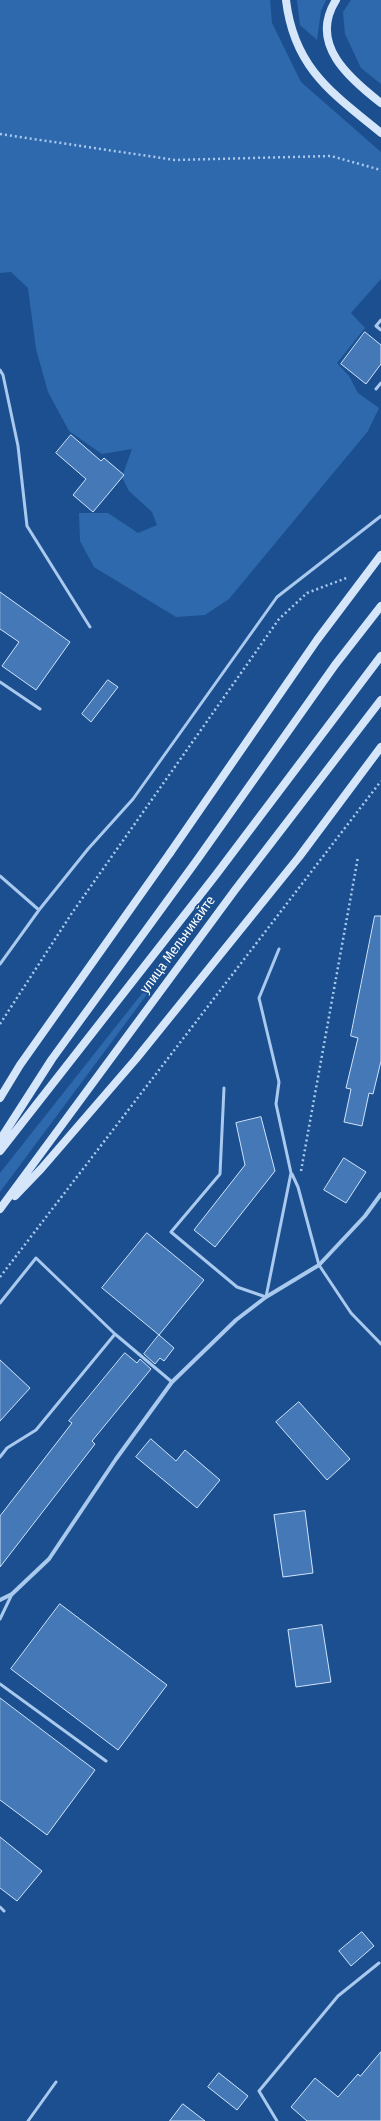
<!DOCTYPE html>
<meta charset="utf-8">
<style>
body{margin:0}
canvas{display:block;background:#1b4f8f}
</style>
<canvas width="381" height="2121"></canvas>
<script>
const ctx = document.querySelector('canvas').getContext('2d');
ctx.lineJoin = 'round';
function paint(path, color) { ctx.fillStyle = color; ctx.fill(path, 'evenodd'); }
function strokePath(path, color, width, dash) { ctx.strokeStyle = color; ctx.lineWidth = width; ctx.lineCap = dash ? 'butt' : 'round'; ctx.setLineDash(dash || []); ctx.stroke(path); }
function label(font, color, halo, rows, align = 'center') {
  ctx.font = font + ' "Fira Sans Condensed",sans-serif'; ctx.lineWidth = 3.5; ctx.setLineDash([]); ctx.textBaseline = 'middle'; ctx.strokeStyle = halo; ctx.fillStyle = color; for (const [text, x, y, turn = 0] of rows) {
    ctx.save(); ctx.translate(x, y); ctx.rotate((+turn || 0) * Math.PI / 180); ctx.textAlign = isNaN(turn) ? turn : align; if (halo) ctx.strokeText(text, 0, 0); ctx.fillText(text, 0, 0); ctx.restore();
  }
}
paint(new Path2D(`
 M0,0H270L272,23L301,82L381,152V279L351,313L365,328L337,363L349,376L358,393L379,408L368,431L229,599L205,615L176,617L94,567L80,541L79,513H108L138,533L157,525L152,512L129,491L122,477L132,449L102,454L69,431L48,392L36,349L28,288L11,272L0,273Z
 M297,0H326L321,11L317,40L300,25Z
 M351,0H381V84L361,68L345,34L343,12Z
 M178,948L180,950L0,1192V1173Z`), '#2e69ad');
const building = new Path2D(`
 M365,332L381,345V364L366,384L341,364Z
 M71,435L101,461L104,458L124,475L93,512L73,495L86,479L56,453Z
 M0,592L70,642L36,690L2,666L19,642L0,629Z
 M108,680L118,687L91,722L82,714Z
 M375,916H381V1061L373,1094L369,1093L362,1126L344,1122L351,1089L346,1088L358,1038L351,1036Z
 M261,1117L275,1171L215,1247L194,1230L245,1165L236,1123Z
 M344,1158L366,1172L346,1203L324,1190Z
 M147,1233L204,1280L159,1335L102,1288Z
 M159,1335L174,1348L164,1361L160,1358L155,1364L144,1354Z
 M125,1353L137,1363L140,1359L151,1369L92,1441L95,1444L0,1567V1516L72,1423L69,1421Z
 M0,1360L30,1388L0,1421Z
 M299,1402L350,1459L327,1480L276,1422Z
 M151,1439L176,1461L185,1450L220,1480L197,1508L136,1457Z
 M305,1511L313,1573L283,1577L274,1515Z
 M60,1604L167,1685L118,1750L11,1669Z
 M322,1625L331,1682L296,1687L288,1630Z
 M0,1698L95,1770L47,1835L0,1800Z
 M0,1837L42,1871L17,1901L0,1888Z
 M362,1932L374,1946L351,1966L339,1951Z
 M381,2052V2121H307L291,2107L315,2078L338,2097L358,2074L360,2076Z
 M219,2073L248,2096L237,2110L208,2087Z
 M183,2104L205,2121H170Z`);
paint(building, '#4478b7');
strokePath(building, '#cfe3fa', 1);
strokePath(new Path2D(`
 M0,134L175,160L331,156L381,170
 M0,1024L72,913L279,619L307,593L349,577
 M301,1171L358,857
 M0,1277L381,781`), '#a9c9ee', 2.5, [2, 3]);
strokePath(new Path2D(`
 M381,320L376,326L381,330
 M0,370L3,375L18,446L27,526L90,627
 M376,389L381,383
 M0,682L40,709
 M0,876L39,910
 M0,964L39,910L88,849L133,799L277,597L381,516
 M224,1088L220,1174L171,1232L237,1287L266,1297L291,1173L276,1104L279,1082L259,998L279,949
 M292,1174L298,1187L319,1265L351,1313L381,1344
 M0,1303L36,1258L115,1334
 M0,1457L7,1448L36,1430L115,1334L172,1382
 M0,1619L12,1594
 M0,1684L106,1761
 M0,1907L4,1911
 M28,2121L56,2082
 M277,2121L259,2091L338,1996L379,1963`), '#a9c9ee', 3);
strokePath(new Path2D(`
 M0,1600L12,1594L49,1559L116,1459L172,1382L236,1320L266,1297L319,1265L365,1216L381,1194`), '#a9c9ee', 4);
strokePath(new Path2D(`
 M286,0C294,68 332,93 381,133
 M336,0C308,44 350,79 381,103
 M0,1098L20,1065L170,853
 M0,1140L52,1059L197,860L335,665L381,606
 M0,1151L215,876L381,656
 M15,1196L41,1169L136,1059L299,857L381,747
 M0,1209L235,890L381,700`), '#d6e6fa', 8);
strokePath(new Path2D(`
 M170,853L317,640L381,555`), '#d6e6fa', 8);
label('14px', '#fff', '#1b4f8f', [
 ["улица Мельникайте",178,945,-54]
]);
</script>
